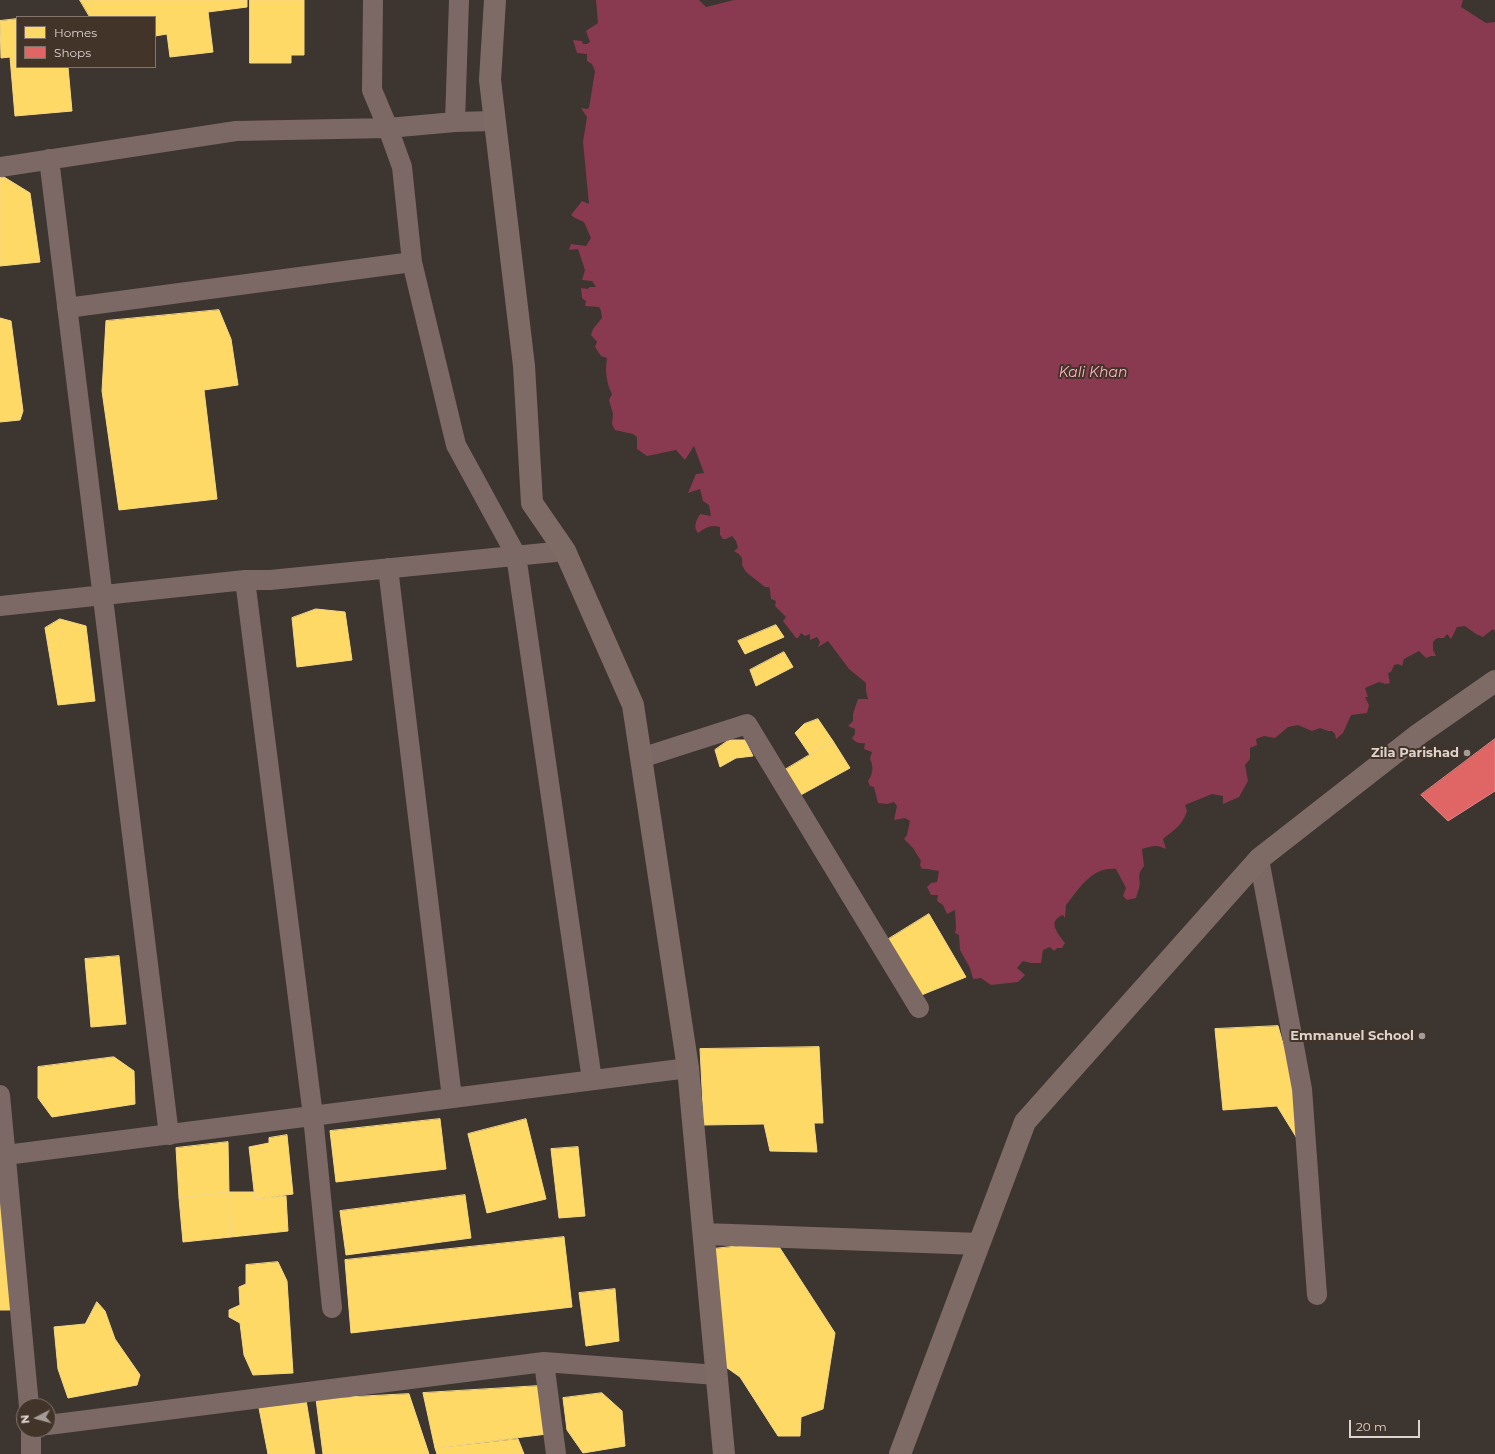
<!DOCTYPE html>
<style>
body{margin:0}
#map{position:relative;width:1495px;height:1454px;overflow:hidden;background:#3d3530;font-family:Montserrat,sans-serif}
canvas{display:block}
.legend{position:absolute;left:16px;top:16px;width:140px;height:52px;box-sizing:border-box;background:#43342a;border:1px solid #81746c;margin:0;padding:5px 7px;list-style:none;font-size:12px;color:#ded4ce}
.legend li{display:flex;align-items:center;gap:8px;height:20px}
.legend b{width:20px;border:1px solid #81746c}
.north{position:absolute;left:16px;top:1398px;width:40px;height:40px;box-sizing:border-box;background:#43342a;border:1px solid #81746c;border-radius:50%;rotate:264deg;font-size:11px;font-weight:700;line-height:16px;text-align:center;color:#ded4ce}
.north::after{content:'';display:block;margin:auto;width:14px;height:18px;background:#a69c97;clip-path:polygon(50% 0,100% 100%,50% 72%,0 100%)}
.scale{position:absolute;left:1349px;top:1420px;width:71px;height:18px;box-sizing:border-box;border:2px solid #ded4ce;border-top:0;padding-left:5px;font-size:12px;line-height:14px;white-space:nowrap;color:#ded4ce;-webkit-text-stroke:3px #43342a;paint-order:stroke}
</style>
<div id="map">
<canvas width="1495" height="1454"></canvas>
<ul class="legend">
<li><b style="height:11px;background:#ffd966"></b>Homes</li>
<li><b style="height:11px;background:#e06666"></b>Shops</li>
</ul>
<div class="north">N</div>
<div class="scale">20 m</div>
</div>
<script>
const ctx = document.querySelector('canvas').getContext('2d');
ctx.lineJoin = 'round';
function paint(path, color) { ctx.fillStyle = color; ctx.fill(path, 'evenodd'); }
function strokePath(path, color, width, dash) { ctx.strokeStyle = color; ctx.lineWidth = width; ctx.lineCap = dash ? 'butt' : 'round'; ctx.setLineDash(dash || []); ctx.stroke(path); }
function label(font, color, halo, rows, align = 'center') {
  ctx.font = font + ' Montserrat,sans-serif'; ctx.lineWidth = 4; ctx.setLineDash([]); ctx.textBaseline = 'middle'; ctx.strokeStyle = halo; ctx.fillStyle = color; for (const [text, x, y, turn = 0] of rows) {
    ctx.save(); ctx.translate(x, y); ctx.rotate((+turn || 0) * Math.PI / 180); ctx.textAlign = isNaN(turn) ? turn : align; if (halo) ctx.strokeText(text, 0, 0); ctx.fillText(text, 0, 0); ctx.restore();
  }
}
paint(new Path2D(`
 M596,0H699L706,7L734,0H1463L1461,7L1486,23L1495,22V631L1493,629L1483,637L1476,634L1465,626L1457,627L1451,639L1447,634L1444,638H1437L1433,642V650L1436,656H1431L1426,658L1419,651L1404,659L1402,666L1398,664L1394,665L1391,672L1388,673L1390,683L1386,684L1379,682L1365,688L1368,697H1365L1369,705L1367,713L1351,715L1343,733L1336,739L1335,734L1332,731H1328L1320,728L1312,731L1298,725L1288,727L1275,738L1264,736L1256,739L1257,745L1250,748V759L1245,765L1248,781L1239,797L1223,804V796L1212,794L1185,805L1187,811C1182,826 1175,829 1163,839L1166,849C1157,844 1152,846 1142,849L1144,866C1135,877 1142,879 1139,888C1138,892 1137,894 1136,898L1127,900L1123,896L1126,888L1116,869C1092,866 1079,889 1066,905L1065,918L1063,915C1046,921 1059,935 1065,943L1062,948H1057L1054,951L1050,947L1043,950L1041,963H1031L1023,961L1017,968L1025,975L1018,982L991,985L981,978L973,979L970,968L960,950L959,935L955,933L956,928L955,910L947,914L943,905L937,901L938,895H931L927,887L931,883L937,882L939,871C933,871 928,868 922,869L920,865L921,861L913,848L904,839L907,835L910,821L905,818L894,820L897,806L894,802L887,804L878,803L874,787L870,786L868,781C873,774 874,767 870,759L872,752L864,749L865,743C860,744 856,743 852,738L855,734V729L848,726L853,721V714L858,699H868L866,691V683L849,669L828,641L818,647L820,642L817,637L810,640V634L805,636L801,633L798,638H796L783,621L786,617L775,606L776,601L771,599L770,590L769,587H765L746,572L742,565C743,557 741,555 734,551L738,548L736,541L732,536L726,539H723L720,535V527C711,524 705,528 698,533C693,527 696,521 700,514L711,516L709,505L703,501L700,489L688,493L696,474L704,473L694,446L685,460L676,450L647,456L637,449V437L633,434L615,430L612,424L613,414L609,400L612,394C606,382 605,371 607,358L601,356L595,347L597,342L591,335L593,329L602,318L601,311L599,307L585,306L586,301L582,298L581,288L587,289L590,287H596L592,281L582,280L585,270L578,249L569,250L571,244L586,246L591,238L584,222L575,218L571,215L582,201L589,204L583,142L587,117L581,108L587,109L589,108L595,71L592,64L587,61V54L577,53L573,40L582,41L583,44H587L590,42L586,31L598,23Z`), '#893a51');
const homes = new Path2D(`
 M80,0H247V7L208,12L213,52L170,57L167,34L155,36V17H90Z
 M250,0H304V55H291V63H250Z
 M17,19V67H68L72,111L15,116L10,57L1,58L0,21Z
 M4,177L30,193L40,262L0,266V178Z
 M219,310L231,339L238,385L204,390L217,499L119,510L102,391L106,321Z
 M0,318L11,321L23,411L20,420L0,422Z
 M316,609L345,612L352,660L297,667L292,618Z
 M60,619L86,626L95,701L58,705L45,628Z
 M776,625L784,637L745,654L738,641Z
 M784,652L793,667L756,686L750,670Z
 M818,719L833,741L810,755L795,733L804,724Z
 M729,740H745L753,756L736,758L720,767L715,750Z
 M833,741L850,768L797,797L783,771Z
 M929,914L966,977L919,996L887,940Z
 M119,956L126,1024L91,1027L85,959Z
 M1278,1026L1296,1088L1298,1140L1277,1106L1223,1110L1215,1029Z
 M819,1047L823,1123H814L817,1152L770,1151L764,1124L704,1125L700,1049Z
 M114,1057L134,1071L135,1104L52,1117L38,1098V1067Z
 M440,1119L446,1169L336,1182L330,1131Z
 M526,1119L546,1199L487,1213L468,1134Z
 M287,1135L293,1194L255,1199L249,1147L269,1143V1138Z
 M228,1142L229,1192L179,1198L176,1148Z
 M578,1147L585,1216L559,1218L551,1149Z
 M0,1182L14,1310H0Z
 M229,1192L231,1237L183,1242L179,1198Z
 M229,1192H254L255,1199L286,1196L288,1231L231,1237Z
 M465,1195L471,1238L346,1255L340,1211Z
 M564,1237L572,1307L351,1333L345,1260Z
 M776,1242L835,1333L823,1409L801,1417L800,1436H778L740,1377L723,1365L713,1249Z
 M278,1262L287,1281L293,1373L253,1375L244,1355L240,1323L229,1317V1310L240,1305L239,1287L246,1284V1265Z
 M615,1289L619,1341L586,1346L579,1293Z
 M97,1302L105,1311L115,1339L140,1375L137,1385L68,1398L58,1369L54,1327L85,1324Z
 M539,1386L547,1434L435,1448L423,1393Z
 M602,1393L622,1411L625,1446L583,1453L567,1430L563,1398Z
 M409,1394L429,1454H323L316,1399Z
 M306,1400L315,1454H268L258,1403Z
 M518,1439L524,1454H437L435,1448Z`);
paint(homes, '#ffd966');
strokePath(homes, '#f5d885', 1);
const shops = new Path2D(`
 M1495,739V791L1448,821L1421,795Z`);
paint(shops, '#e06666');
strokePath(shops, '#df8785', 1);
strokePath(new Path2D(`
 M373,0L372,90L388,128L402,167L412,262L456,445L516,555L592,1080
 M455,122L459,0
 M49,159L169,1135
 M0,167L236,131L388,128L455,122L495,121
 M67,308L412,262
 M388,568L452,1098
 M245,580L313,1116L332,1308
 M0,606L245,580H270L565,551
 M641,758L747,724L919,1008
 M1259,859L1302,1089L1317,1295
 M0,1095L29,1406
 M6,1155L688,1068
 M544,1362L556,1454
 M48,1425L544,1362L717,1375
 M31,1430V1454`), '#7c6966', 20);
strokePath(new Path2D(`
 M495,0L490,80L524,366L532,503L565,551L633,705L688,1068L724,1454
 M704,1234L979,1244
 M900,1454L1025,1122L1259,859L1419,734L1495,681`), '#7f6b66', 22);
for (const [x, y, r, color] of [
 [1467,753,4,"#a69c97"],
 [1422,1036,4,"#a69c97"]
]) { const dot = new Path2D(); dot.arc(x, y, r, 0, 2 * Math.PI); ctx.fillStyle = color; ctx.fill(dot); strokePath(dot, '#43342a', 1.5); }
label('bold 13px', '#ded4ce', '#43342a', [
 ["Zila Parishad",1459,753],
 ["Emmanuel School",1414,1036]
], 'right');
label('italic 14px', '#feb3c4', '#43342a', [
 ["Kali Khan",1093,373]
]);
</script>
